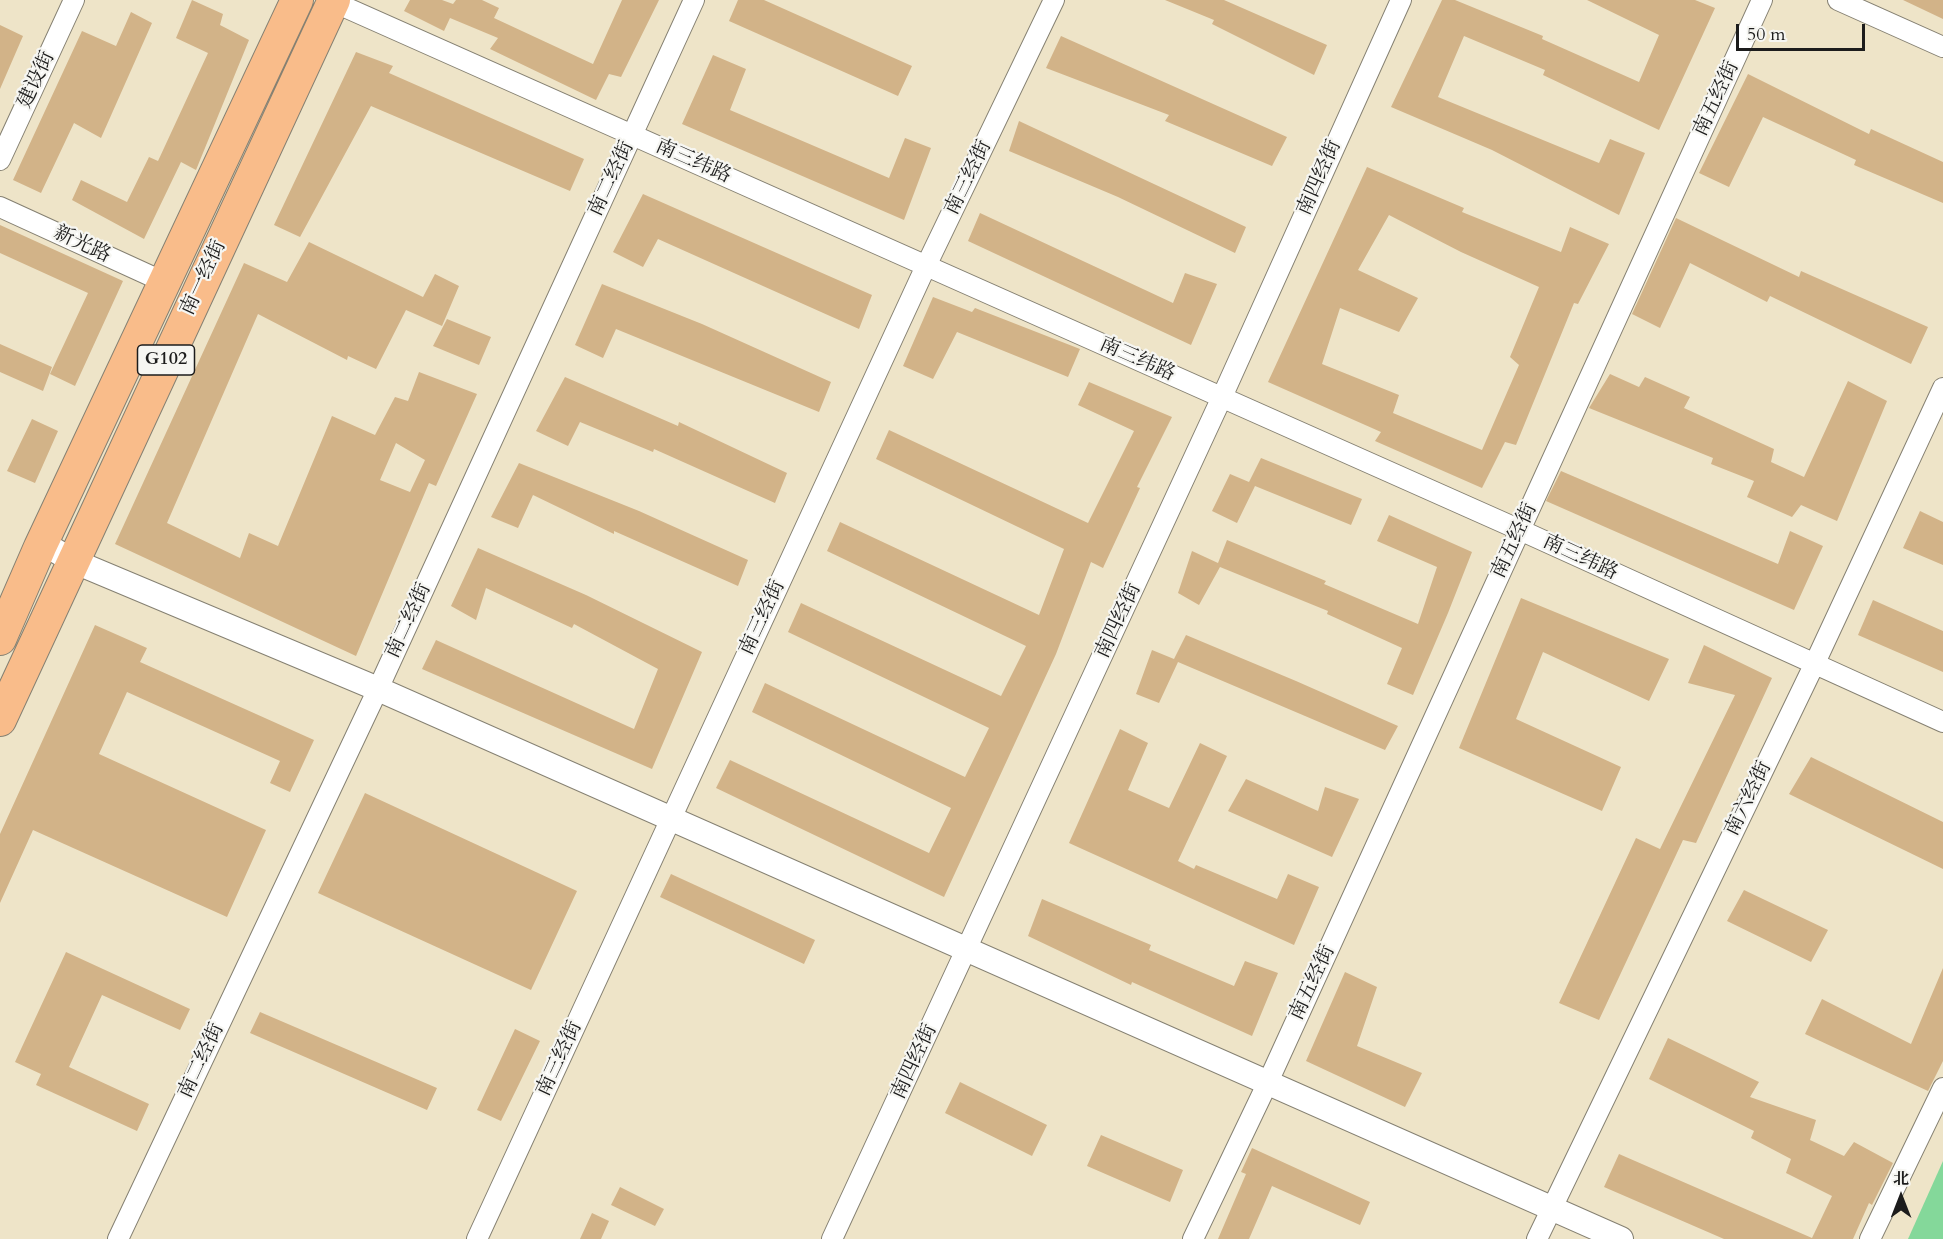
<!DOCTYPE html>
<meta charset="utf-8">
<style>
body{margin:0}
#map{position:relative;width:1943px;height:1239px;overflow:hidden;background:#eee4c8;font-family:Cardo,"Noto Serif SC",serif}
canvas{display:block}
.north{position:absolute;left:1871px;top:1167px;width:60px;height:60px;-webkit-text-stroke:4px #f6f6f2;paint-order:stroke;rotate:0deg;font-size:16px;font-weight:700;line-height:24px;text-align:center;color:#1c1c1c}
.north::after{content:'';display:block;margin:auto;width:21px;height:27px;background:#1c1c1c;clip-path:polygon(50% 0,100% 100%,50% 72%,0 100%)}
.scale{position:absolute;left:1736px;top:24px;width:129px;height:27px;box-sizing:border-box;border:3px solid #1c1c1c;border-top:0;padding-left:8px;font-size:18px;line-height:21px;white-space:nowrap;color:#1c1c1c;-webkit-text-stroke:4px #f6f6f2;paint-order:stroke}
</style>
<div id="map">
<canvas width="1943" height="1239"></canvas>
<div class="north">北</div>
<div class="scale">50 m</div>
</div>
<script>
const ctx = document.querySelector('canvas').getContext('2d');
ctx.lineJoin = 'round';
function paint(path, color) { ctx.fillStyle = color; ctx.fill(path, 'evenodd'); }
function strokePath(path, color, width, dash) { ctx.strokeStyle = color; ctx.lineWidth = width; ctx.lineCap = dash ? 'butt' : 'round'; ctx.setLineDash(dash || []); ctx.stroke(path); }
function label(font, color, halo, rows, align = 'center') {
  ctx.font = font + ' Cardo,"Noto Serif SC",serif'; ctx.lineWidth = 4.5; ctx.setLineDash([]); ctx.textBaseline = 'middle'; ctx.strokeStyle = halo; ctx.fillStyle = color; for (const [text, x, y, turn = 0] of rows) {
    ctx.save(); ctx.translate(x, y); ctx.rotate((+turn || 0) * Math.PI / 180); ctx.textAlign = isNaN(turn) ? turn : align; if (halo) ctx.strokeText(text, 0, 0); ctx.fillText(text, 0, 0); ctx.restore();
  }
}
paint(new Path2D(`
 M1943,1161V1239H1908Z`), '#84d89a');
paint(new Path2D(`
 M192,0L223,14L220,25L249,40L196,170L181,162L144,239L72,200L81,180L127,202L149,157L158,161L208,53L176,38Z
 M410,0H442L453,4L456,0H482L499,8L494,18L593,64L622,0H659L621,77L609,74L596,100L490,49L498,38L450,18L444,31L404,11Z
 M738,0H764L912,66L898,96L729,21Z
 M1165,0H1224L1327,45L1314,75L1212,24L1214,20Z
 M1442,0H1455L1543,36L1542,39L1639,82L1659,35L1587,0H1695L1715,8L1659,130L1543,75L1545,70L1464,36L1438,97L1599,163L1610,139L1645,153L1619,215L1492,150L1391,107Z
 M1903,0H1943V19Z
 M131,12L152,23L101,138L74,123L41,193L13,180L82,31L116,46Z
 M0,25L23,36L0,89Z
 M1061,36L1287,137L1272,166L1165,121L1169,115L1046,68Z
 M356,52L393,66L389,73L584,159L570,191L371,106L300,237L274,225Z
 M713,55L746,69L730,110L889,178L905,138L931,148L904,220L682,124Z
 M1748,74L1869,134L1871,129L1943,162V203L1854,165L1856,160L1763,117L1729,187L1699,173Z
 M1019,121L1246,227L1235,253L1118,197L1009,151Z
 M1367,167L1464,208L1462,212L1561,252L1570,227L1609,244L1578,304L1574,303L1516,445L1505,442L1482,488L1375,441L1381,432L1268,382ZM1389,215L1461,252L1539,287L1510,357L1519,365L1482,450L1393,413L1399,395L1322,364L1340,308L1399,332L1418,298L1358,270Z
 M643,194L872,295L859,329L658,239L643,267L613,252Z
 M980,213L1173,303L1185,273L1217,284L1191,345L968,241Z
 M1676,218L1799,277L1801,271L1928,327L1911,364L1770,296L1767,302L1690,263L1660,328L1632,314Z
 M0,225L123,281L75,386L50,374L88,293L0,253Z
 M309,242L423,297L435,274L459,286L442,326L406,310L376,369L348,356L347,360L258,314L167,523L240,558L249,533L278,546L332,416L375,435L395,397L408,401L419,372L477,394L436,486L429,483L356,656L115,544L244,263L287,282ZM396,443L425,460L410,492L380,480Z
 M602,284L702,324L831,382L819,412L616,329L603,358L575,345Z
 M933,297L972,312L975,308L1080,349L1068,377L957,332L933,379L903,366Z
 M447,319L491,337L479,365L433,346Z
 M0,344L52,367L43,391L0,372Z
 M1610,374L1639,387L1645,377L1690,397L1684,408L1774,449L1771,462L1804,477L1848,381L1887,401L1837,521L1801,505L1792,517L1747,497L1754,481L1711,464L1713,458L1589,408Z
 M565,377L678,426L679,422L787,473L775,503L654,449L653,452L580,422L568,446L536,431Z
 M1089,382L1172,417L1137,487L1140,488L1103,568L1091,562L1056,654L944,897L716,788L730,760L929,853L951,808L752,712L765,683L965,777L989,728L788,632L801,603L1001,696L1026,646L827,551L840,522L1039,615L1064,549L876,459L889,430L1088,523L1134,431L1078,405Z
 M32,419L58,431L35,483L7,471Z
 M1261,458L1362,499L1351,525L1255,486L1237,523L1212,511L1230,474L1249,482Z
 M519,463L639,511L748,560L738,586L614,531V534L533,495L518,528L491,517Z
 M1561,471L1778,564L1790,531L1823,546L1794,610L1546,501Z
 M1920,511L1943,522V565L1903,548Z
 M1389,515L1472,552L1448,613L1413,695L1387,684L1402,648L1327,614L1328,611L1220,567L1199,605L1178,593L1192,551L1218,563L1227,540L1326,581L1324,584L1418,624L1437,567L1377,541Z
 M478,548L586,595L702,652L652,769L422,669L436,640L634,729L658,669L574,624L572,628L486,588L476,620L451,606Z
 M1521,598L1669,659L1649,701L1543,652L1516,719L1621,767L1602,811L1459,748Z
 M1873,600L1943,631V672L1858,635Z
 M95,625L147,648L140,662L314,740L290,792L270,783L280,761L127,692L99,754L266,830L227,917L33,830L0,903V834Z
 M1186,635L1296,681L1398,726L1385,750L1178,662L1159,703L1136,694L1152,650L1174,659Z
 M1704,645L1772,678L1696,843L1683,840L1599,1020L1559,1003L1636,838L1660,849L1735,695L1688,683Z
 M1120,729L1148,743L1128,790L1169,808L1200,743L1227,756L1178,861L1194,869L1196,865L1277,899L1288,874L1319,887L1294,945L1069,843Z
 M1811,757L1943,822V869L1789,794Z
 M1246,779L1318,811L1325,787L1359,799L1332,857L1228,811Z
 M365,793L577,891L531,990L318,893Z
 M671,874L815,940L804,964L660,897Z
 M1744,890L1828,930L1811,962L1727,921Z
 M1042,899L1151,945L1149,950L1234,986L1245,961L1278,973L1252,1036L1132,982L1131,985L1028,936Z
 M66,952L190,1009L180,1030L102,995L69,1067L149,1104L137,1131L36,1085L41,1074L15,1062Z
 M1943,968V1061L1928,1091L1805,1034L1822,999L1911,1044Z
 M1345,972L1377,987L1357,1046L1422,1073L1405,1107L1306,1061Z
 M260,1012L437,1088L427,1110L250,1033Z
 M515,1029L540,1041L501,1121L477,1110Z
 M1668,1038L1759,1082L1750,1097L1816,1120L1810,1140L1844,1156L1854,1142L1893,1163L1872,1205L1869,1203L1853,1239H1724L1604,1187L1619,1154L1812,1238L1832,1196L1786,1173L1791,1159L1751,1138L1754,1131L1649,1079Z
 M960,1082L1047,1125L1032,1156L945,1113Z
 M1101,1135L1183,1170L1170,1202L1087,1166Z
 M1252,1148L1370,1202L1360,1225L1272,1186L1249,1239H1218L1246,1174L1241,1172Z
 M620,1187L664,1209L655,1226L611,1205Z
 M592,1213L609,1221L601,1239H580Z`), '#d2b388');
const minor = new Path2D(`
 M329,0L1520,530L1943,722
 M1838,0L1943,47
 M0,160L74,0
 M0,207L164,282
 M118,1239L378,689L694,0
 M477,1239L926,266L1054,0
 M832,1239L1222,397L1401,0
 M1193,1239L1268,1082L1762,0
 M1537,1239L1814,665L1943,388
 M1870,1239L1943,1088`);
const tertiary = new Path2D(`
 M51,548L73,561L378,689L1621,1239`);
const trunk = new Path2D(`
 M0,639L40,547L297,0
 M0,720L334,0`);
strokePath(minor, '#858072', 22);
strokePath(tertiary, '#858072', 26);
strokePath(trunk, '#858072', 34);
strokePath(minor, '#fff', 20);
strokePath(tertiary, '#fff', 24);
strokePath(trunk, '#f9bc8a', 32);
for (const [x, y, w] of [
 [166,360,57]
]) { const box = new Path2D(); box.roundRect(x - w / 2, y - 15, w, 30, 4.5); ctx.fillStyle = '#f6f6f2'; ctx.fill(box); strokePath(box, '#1c1c1c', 1.5); }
label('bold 18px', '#1c1c1c', null, [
 ["G102",166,360]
]);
label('20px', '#1c1c1c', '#f6f6f2', [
 ["建设街",37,80,-65],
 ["南五经街",1717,99,-65],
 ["南三纬路",693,162,24],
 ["南三经街",969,178,-64],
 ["南四经街",1320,178,-66],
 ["南二经街",612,179,-65],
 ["新光路",82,245,25],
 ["南一经街",204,278,-65],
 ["南三纬路",1137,360,24],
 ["南五经街",1515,541,-65],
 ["南三纬路",1580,558,25],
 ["南三经街",763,618,-65],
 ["南二经街",409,621,-65],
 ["南四经街",1119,621,-65],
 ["南六经街",1749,799,-64],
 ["南五经街",1313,983,-65],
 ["南三经街",560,1059,-65],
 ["南二经街",202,1061,-65],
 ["南四经街",915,1062,-65]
]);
</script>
